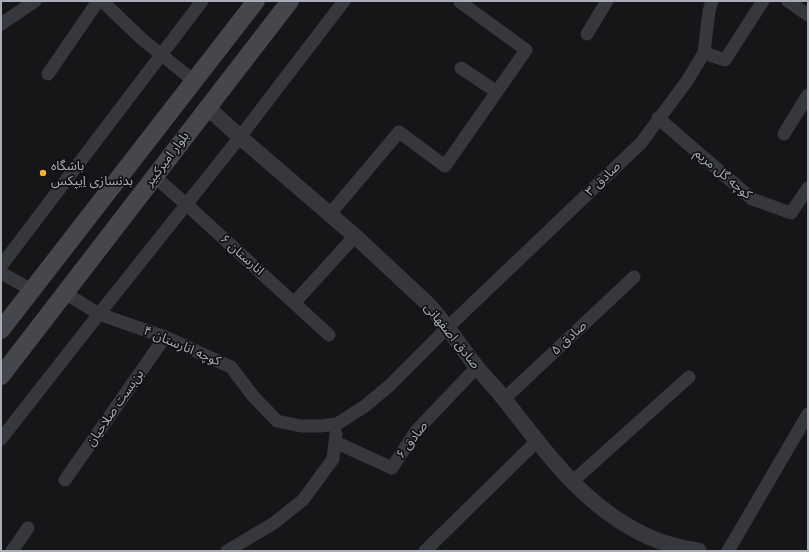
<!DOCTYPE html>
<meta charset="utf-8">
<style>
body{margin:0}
#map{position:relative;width:809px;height:552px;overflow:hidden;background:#161618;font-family:Quicksand,sans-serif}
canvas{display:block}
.frame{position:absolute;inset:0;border:2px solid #a8adb8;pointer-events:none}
</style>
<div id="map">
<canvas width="809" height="552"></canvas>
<div class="frame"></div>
</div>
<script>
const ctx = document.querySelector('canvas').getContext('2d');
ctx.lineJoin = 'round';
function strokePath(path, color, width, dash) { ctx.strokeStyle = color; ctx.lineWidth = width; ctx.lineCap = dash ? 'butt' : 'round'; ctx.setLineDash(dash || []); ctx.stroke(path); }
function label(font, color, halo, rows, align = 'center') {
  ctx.font = font + ' Quicksand,"Noto Sans Arabic",sans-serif'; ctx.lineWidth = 3.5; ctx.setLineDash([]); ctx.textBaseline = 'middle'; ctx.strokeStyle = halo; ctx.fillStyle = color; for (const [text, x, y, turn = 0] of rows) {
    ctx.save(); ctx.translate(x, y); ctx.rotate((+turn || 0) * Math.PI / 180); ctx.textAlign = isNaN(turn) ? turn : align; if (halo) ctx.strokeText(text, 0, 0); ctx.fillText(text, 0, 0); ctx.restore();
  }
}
strokePath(new Path2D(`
 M102,1L143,40L194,81
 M788,1L808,15
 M1,24L35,1
 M587,34L607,1
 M704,53L725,60L763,1
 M461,68L497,92
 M48,74L98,1
 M658,118L752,199L791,213L808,188
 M784,134L808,95
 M154,176L187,205L329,335
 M330,214L399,132L445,166L526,50L460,2
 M1,266L202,1
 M1,273L32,290
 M65,293L99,314L165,337L231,367L253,396L277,421L301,426H320L337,424L365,406L389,386L447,328L641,143L687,81L704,53L709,11L712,1
 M294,303L355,236
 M504,399L634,277
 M1,439L99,314L240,137L344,1
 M335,442L392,468L416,431L477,367
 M65,480L165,337
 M572,482L689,377
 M12,551L28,528
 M227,551L274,523L303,500L333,459L336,434
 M425,551L536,442
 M728,551L808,414`), '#37383d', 13);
strokePath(new Path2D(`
 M207,107L240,137L355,236L429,305C446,324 460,346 476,366C485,378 496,388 505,400C547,454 585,508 649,537C665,544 682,548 699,551`), '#37383d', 16);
strokePath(new Path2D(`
 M1,330L256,1
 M1,376L290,1`), '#45474d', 18);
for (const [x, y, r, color] of [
 [43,173,4,"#f2b134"]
]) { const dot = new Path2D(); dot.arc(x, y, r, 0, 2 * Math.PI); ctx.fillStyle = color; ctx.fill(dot); strokePath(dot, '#111113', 1.5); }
label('13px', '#a8adb8', '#111113', [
 ["بلوار امیرکبیر",167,159,-53],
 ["کوچه گل مریم",723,174,40],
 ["صادق ۳",603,179,-44],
 ["انارستان ۶",242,255,42],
 ["صادق اصفهانی",452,336,51],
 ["صادق ۵",569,338,-43],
 ["کوچه انارستان ۴",182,346,23],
 ["بن‌بست صلاحیان",115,408,-55],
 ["صادق ۶",412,440,-53]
]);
label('13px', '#a8adb8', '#111113', [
 ["باشگاه",51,166],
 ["بدنسازی اِیپکس",51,181]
], 'left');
</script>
